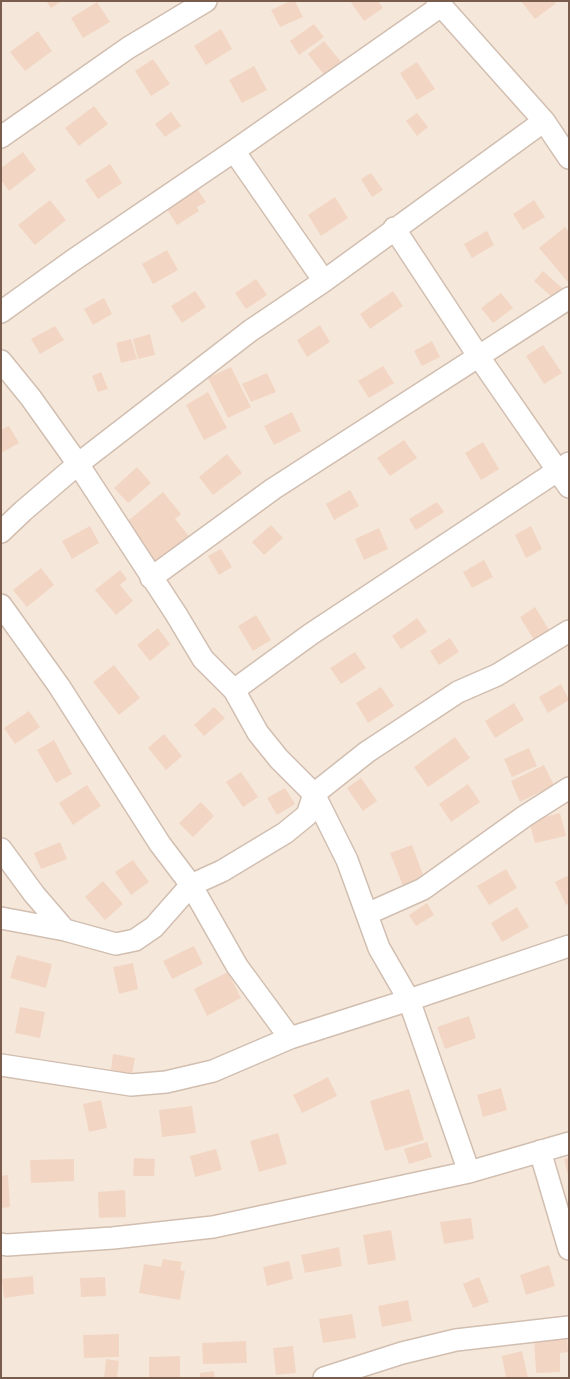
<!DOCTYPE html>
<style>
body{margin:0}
#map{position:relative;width:570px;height:1379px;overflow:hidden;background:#fdf6ec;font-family:"IBM Plex Sans",sans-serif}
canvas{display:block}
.frame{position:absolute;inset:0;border:2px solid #7a5c4d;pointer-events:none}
</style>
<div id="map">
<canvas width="570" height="1379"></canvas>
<div class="frame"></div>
</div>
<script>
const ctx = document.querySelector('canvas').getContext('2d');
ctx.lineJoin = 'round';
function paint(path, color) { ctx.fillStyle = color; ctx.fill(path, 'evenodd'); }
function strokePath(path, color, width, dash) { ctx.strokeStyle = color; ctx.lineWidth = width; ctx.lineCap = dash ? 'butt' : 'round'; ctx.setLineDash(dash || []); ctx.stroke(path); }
paint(new Path2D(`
 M1,1H569V1378H1Z`), '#f5e8da');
paint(new Path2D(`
 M46,1H62L51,8Z
 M290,1H295L303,17L280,27L271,10Z
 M350,1H378L383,8L364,21Z
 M521,1H555L556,3L535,19Z
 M97,2L110,22L83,38L71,18Z
 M314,24L324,37L299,55L290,41Z
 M221,29L232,49L206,65L194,46Z
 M38,31L52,51L25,71L10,52Z
 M324,41L342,63L325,76L308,54Z
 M153,59L170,84L151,96L135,71Z
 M417,62L435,89L417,100L400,73Z
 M254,66L267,90L242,103L229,80Z
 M94,106L108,124L79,146L65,128Z
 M171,112L181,126L165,137L155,124Z
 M417,113L428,127L417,136L406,121Z
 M23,152L36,170L9,191L1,180V168Z
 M110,164L122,183L98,199L85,180Z
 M371,173L383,190L372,197L361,179Z
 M196,187L206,202L197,207L199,211L177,225L165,206Z
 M335,197L348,218L321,236L308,215Z
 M50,200L66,220L35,245L18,225Z
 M534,200L545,217L523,230L513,214Z
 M565,227L569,232V283L539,248Z
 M487,231L494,245L472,258L464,244Z
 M167,250L178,270L153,284L142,264Z
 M543,271L562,288L553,298L534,281Z
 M256,279L267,295L246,309L235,293Z
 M195,291L206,307L182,323L171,306Z
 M393,291L403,306L370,329L360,314Z
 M501,293L513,308L493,323L481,308Z
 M104,298L112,314L93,325L84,309Z
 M320,325L330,342L307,357L297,340Z
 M55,326L64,340L40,354L31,339Z
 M150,334L155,355L138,359L133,339Z
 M131,339L137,359L121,363L116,343Z
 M432,341L440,357L422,366L414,351Z
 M543,345L562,373L544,384L526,356Z
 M383,366L394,383L369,398L358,381Z
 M231,367L251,407L228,418L208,378Z
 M101,372L108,389L98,392L92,376Z
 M267,373L276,392L251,402L242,384Z
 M208,392L227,428L204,440L186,405Z
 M292,412L301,431L274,445L264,426Z
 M9,426L19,443L1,453V430Z
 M404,440L417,458L390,476L377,458Z
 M483,442L499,469L481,480L465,453Z
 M227,454L242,473L213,495L199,477Z
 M137,467L151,483L128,503L114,488Z
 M350,490L359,506L334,520L326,504Z
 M163,492L181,514L175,519L193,541L159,569L123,525Z
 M437,502L444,512L416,530L409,519Z
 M271,525L283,538L264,555L252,542Z
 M90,526L99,543L72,559L62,541Z
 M531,526L542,549L526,558L515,535Z
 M379,528L388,549L364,560L355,539Z
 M221,549L232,567L219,575L208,556Z
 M484,560L493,577L472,588L463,572Z
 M41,568L54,585L27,607L13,590Z
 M120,570L127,579L120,585L133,601L116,615L95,590Z
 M535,607L551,633L536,643L520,617Z
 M256,615L271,640L253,651L238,626Z
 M417,618L427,632L401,649L392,636Z
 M158,628L170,644L150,661L137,645Z
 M450,638L459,652L439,665L430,651Z
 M355,652L366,668L341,684L330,668Z
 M114,665L140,698L119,715L93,682Z
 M561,684L569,700L548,713L539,697Z
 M381,687L394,706L368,723L356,703Z
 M514,703L524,720L495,738L485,721Z
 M214,707L225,718L204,736L194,725Z
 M29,711L40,727L15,744L4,728Z
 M164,734L182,756L166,770L148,748Z
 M455,737L470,758L428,787L414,767Z
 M54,740L72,774L56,783L37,750Z
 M529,748L537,766L512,777L504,759Z
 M544,765L554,785L520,802L511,781Z
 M241,772L258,797L243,807L226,782Z
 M361,778L377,801L363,811L347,788Z
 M468,784L480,802L451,822L439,804Z
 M87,785L101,806L73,825L59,803Z
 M285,788L295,804L277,815L267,798Z
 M201,802L214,816L193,837L179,823Z
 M560,813L566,836L535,843L529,821Z
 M60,842L67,859L41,869L34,853Z
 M412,845L426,883L405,891L390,853Z
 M133,860L149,882L131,895L115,872Z
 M506,869L517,888L489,905L477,886Z
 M569,875V903L566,905L555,882Z
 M103,881L123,904L105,920L85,897Z
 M427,903L434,915L416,926L409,915Z
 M517,907L529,927L502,942L491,923Z
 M194,946L203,964L172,979L163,961Z
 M17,955L52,964L46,988L10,978Z
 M133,963L138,989L119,994L113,967Z
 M228,972L241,998L207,1016L194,989Z
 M20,1007L45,1012L40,1038L15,1033Z
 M469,1016L476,1038L445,1049L437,1027Z
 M113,1054L135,1058L132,1074L111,1070Z
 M328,1077L337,1096L302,1113L293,1095Z
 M501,1088L507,1110L483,1117L477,1095Z
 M409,1089L424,1140L385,1151L370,1101Z
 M101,1100L107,1128L89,1132L83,1104Z
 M192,1106L196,1133L162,1137L159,1110Z
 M278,1133L287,1164L259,1172L250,1141Z
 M427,1142L432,1157L409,1164L404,1149Z
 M216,1149L222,1170L195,1177L190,1156Z
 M134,1158L155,1159L154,1176H133Z
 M569,1158V1175H568L564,1159Z
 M74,1159V1181L31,1183L30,1160Z
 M8,1175L10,1207L1,1208V1176Z
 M125,1190L126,1217L99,1218L98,1192Z
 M471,1218L474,1239L444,1244L440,1222Z
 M391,1230L396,1260L368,1265L363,1235Z
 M339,1247L342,1266L305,1273L301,1255Z
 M163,1259L182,1262L180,1270L185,1271L180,1300L139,1293L144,1264L161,1267Z
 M289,1261L293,1279L267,1286L263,1267Z
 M549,1265L555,1286L526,1295L520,1275Z
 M33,1276L34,1294L4,1298L2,1279Z
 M105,1277L106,1296L81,1297L80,1278Z
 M479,1277L489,1302L473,1308L463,1284Z
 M408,1300L412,1321L382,1327L378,1306Z
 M352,1314L356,1338L323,1343L319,1319Z
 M119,1334V1357L84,1358L83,1335Z
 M567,1337L568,1352L560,1353V1372L536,1373L534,1338Z
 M246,1341L247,1363L203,1364L202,1343Z
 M293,1346L296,1373L276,1375L273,1348Z
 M522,1351L528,1378H506L502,1356Z
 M180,1356V1378H149V1357Z
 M106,1359L119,1361L117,1378H104Z
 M214,1371L215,1378H200V1373Z`), '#f3d5c3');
const street = new Path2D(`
 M437,1L544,121L569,158
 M1,137L128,48L206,1
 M234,151L324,281
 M394,228L479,357L569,487
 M1,312L72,261L234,151L441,6
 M1,361L31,398L78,464L176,614L203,659L234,690L258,733L279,759L314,794L347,860L379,948L409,1000L469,1172
 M1,532L23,511L78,464L250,331L324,281L544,121
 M151,578L273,489L569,298
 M1,605L59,686L160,844L191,885L237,966L290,1038
 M234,690L311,634L569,463
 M1,849L34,894L65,930
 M367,914L423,889L525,816L569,788
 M1,918L65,930L116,944L135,940L154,927L191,885L222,871L285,833L307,815L314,794L367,752L458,692L497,675L569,631
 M1,1065L131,1085L166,1082L213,1071L290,1038L409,1000L569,946
 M540,1151L569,1249
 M1,1244L7,1245L113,1238L213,1227L469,1172L569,1143
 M324,1378L402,1353L456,1340L569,1327`);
strokePath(street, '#d1beb0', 24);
strokePath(street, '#fff', 21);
</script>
